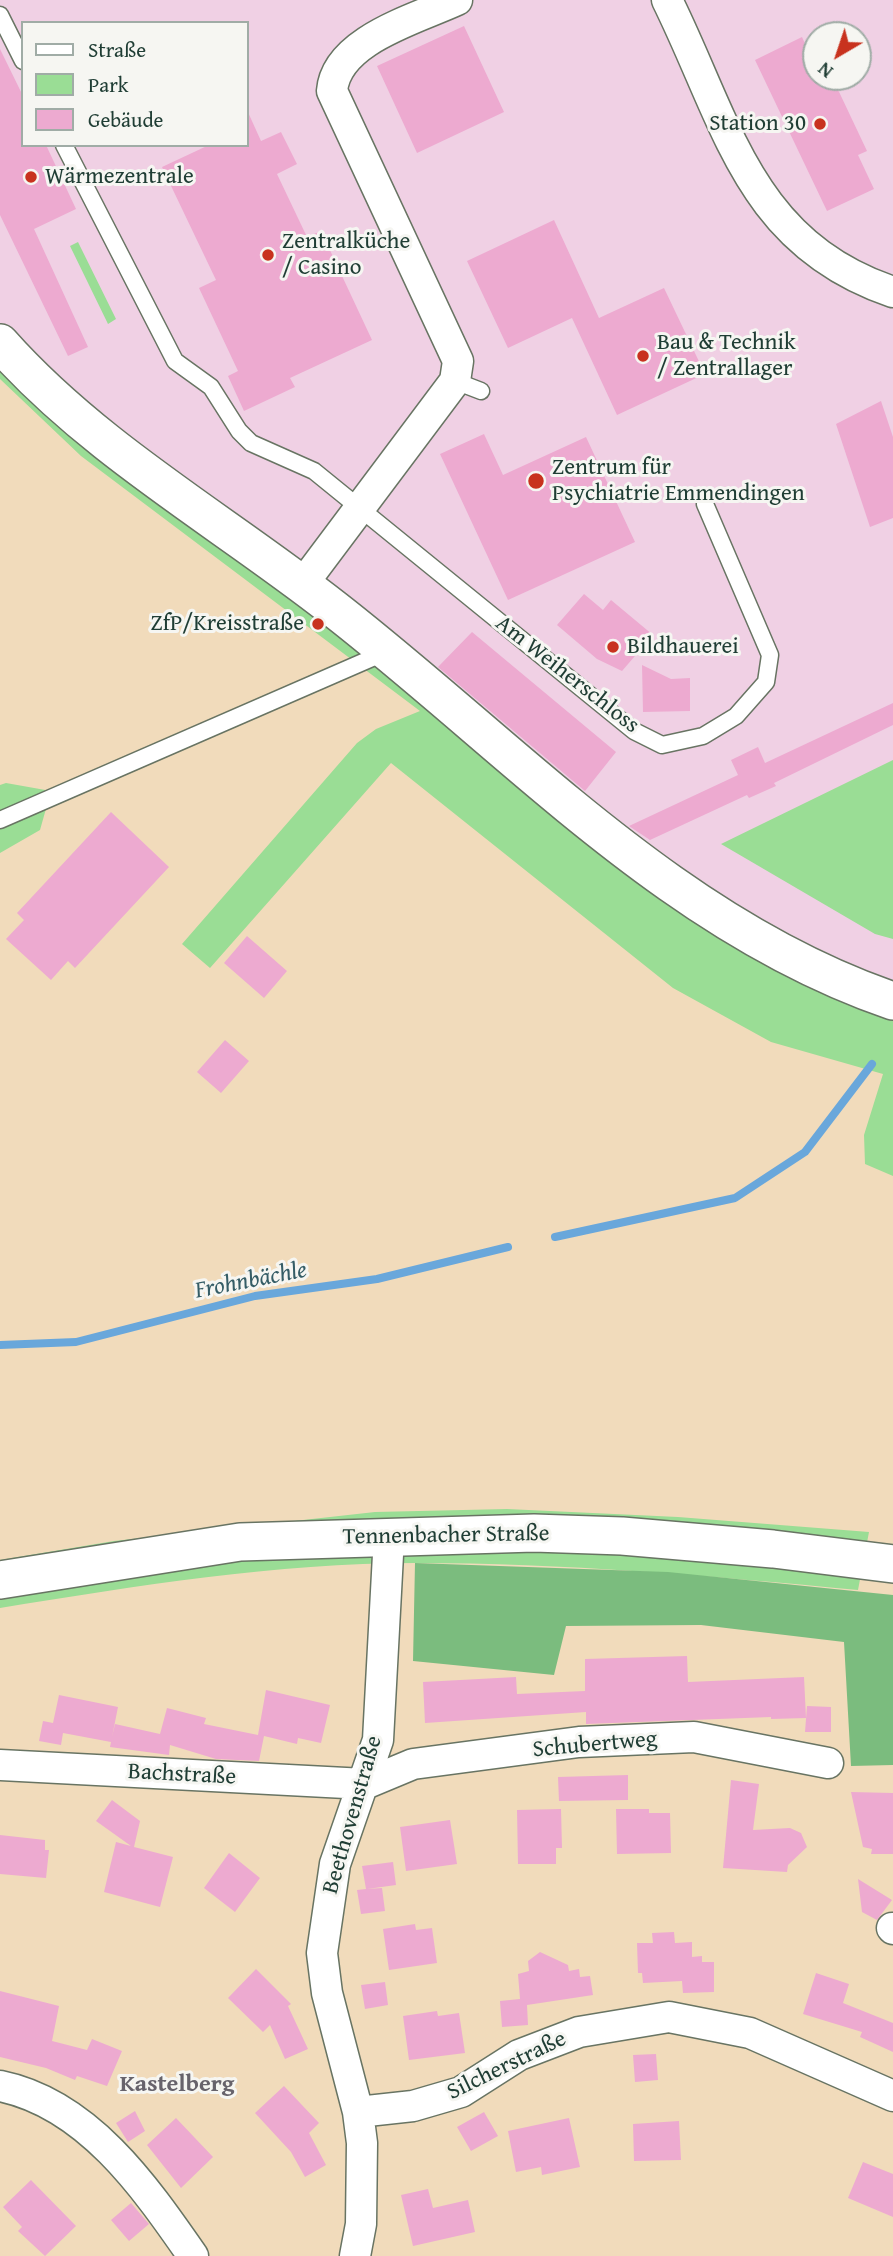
<!DOCTYPE html>
<meta charset="utf-8">
<style>
body{margin:0}
#map{position:relative;width:893px;height:2256px;overflow:hidden;background:#f1dbbb;font-family:"Gentium Book Plus",serif}
canvas{display:block}
.legend{position:absolute;left:21px;top:21px;width:228px;height:126px;box-sizing:border-box;background:#f6f6f2;border:2px solid #a0aca6;margin:0;padding:9px 12px;list-style:none;font-size:21px;color:#1f3d34}
.legend li{display:flex;align-items:center;gap:14px;height:35px}
.legend b{width:35px;border:2px solid #a0aca6}
.north{position:absolute;left:802px;top:21px;width:70px;height:70px;box-sizing:border-box;background:#f6f6f2;border:2px solid #a0aca6;border-radius:50%;rotate:219deg;font-size:19px;font-weight:700;line-height:28px;text-align:center;color:#1f3d34}
.north::after{content:'';display:block;margin:auto;width:24px;height:32px;background:#c8321e;clip-path:polygon(50% 0,100% 100%,50% 72%,0 100%)}
</style>
<div id="map">
<canvas width="893" height="2256"></canvas>
<ul class="legend">
<li><b style="height:9px;background:#fff"></b>Straße</li>
<li><b style="height:19px;background:#9add95"></b>Park</li>
<li><b style="height:19px;background:#edaad0"></b>Gebäude</li>
</ul>
<div class="north">N</div>
</div>
<script>
const ctx = document.querySelector('canvas').getContext('2d');
ctx.lineJoin = 'round';
function paint(path, color) { ctx.fillStyle = color; ctx.fill(path, 'evenodd'); }
function strokePath(path, color, width, dash) { ctx.strokeStyle = color; ctx.lineWidth = width; ctx.lineCap = dash ? 'butt' : 'round'; ctx.setLineDash(dash || []); ctx.stroke(path); }
function label(font, color, halo, rows, align = 'center') {
  ctx.font = font + ' "Gentium Book Plus",serif'; ctx.lineWidth = 6; ctx.setLineDash([]); ctx.textBaseline = 'middle'; ctx.strokeStyle = halo; ctx.fillStyle = color; for (const [text, x, y, turn = 0] of rows) {
    ctx.save(); ctx.translate(x, y); ctx.rotate((+turn || 0) * Math.PI / 180); ctx.textAlign = isNaN(turn) ? turn : align; if (halo) ctx.strokeText(text, 0, 0); ctx.fillText(text, 0, 0); ctx.restore();
  }
}
paint(new Path2D(`
 M0,0H893V982L846,968L710,895L52,386L0,329ZM23,23H247V145H23ZM816,35H858V77H816Z`), '#f0d0e4');
paint(new Path2D(`
 M78,242L116,319L108,324L70,246Z
 M0,329L52,386L710,895L846,968L893,982V1176L865,1164L864,1135L883,1074L771,1042L673,988L391,763L210,968L182,944L357,743L376,729L420,711L81,456L0,379Z
 M893,760V939L875,934L721,844Z
 M6,783L51,791L40,830L0,853V785Z
 M507,1509L678,1517L869,1532L858,1590C711,1576 563,1563 415,1563C276,1563 136,1586 0,1608V1560L114,1541L375,1512Z`), '#9add95');
paint(new Path2D(`
 M415,1563L668,1572L893,1595V1765L851,1766L844,1642L701,1625L566,1626L554,1675L413,1661Z`), '#7bbc7e');
strokePath(new Path2D(`
 M555,1237L735,1198L805,1152L872,1064
 M0,1345L76,1342L255,1296L377,1279L508,1247`), '#69a7db', 8);
paint(new Path2D(`
 M464,26L504,112L417,153L377,66Z
 M802,37L816,68V77H832L867,151L858,155L874,189L827,211L755,60Z
 M0,49L23,96V145H46L76,209L34,229L88,347L68,356L0,215Z
 M247,110L261,141L281,132L297,164L277,174L307,237L321,231L372,340L290,378L295,387L244,411L228,376L238,371L199,288L216,280L162,167L209,145H247Z
 M554,220L599,318L664,288L705,374L617,415L572,318L508,348L467,261Z
 M881,401L893,437V518L870,527L836,424Z
 M484,434L503,475L586,437L635,542L508,600L440,454Z
 M584,594L603,610L611,600L653,635L622,671L597,659L557,625Z
 M472,632L616,752L585,791L438,667Z
 M642,665L671,679L690,678V711L643,712Z
 M893,703V725L774,783L776,786L749,798L747,795L650,840L629,826L738,775L731,760L758,747L765,763Z
 M111,812L169,867L75,968L68,961L51,980L6,939L24,920L17,913Z
 M247,936L287,971L264,998L224,963Z
 M225,1040L249,1061L221,1093L197,1072Z
 M687,1656L688,1682L804,1677L806,1718L771,1719V1717L586,1724V1712L425,1723L423,1682L516,1677L517,1694L585,1691V1659Z
 M266,1690L330,1705L321,1743L298,1738L297,1744L264,1736L259,1761L216,1759L170,1745L169,1755L110,1747L111,1742L63,1733L61,1745L39,1741L43,1721L53,1723L59,1695L118,1707L112,1737L115,1724L160,1734L167,1708L206,1718L204,1724L258,1735Z
 M807,1706L831,1707V1732H805Z
 M628,1775V1800L559,1801L558,1777Z
 M731,1780L759,1784L753,1830L790,1828L801,1833L807,1847L788,1865L787,1872L723,1868Z
 M851,1792L893,1793V1854H871L872,1849L863,1847Z
 M112,1800L140,1821L134,1847L173,1857L160,1907L104,1892L116,1842L131,1846L96,1821Z
 M561,1809L562,1848H556V1864H518L517,1810Z
 M616,1809H649V1813H670L671,1853L617,1854Z
 M450,1820L457,1864L406,1871L400,1827Z
 M0,1835L45,1840V1850H49L46,1878L0,1874Z
 M229,1853L260,1878L235,1912L204,1888Z
 M393,1862L396,1885L367,1889L382,1888L385,1911L361,1914L357,1890L366,1889L362,1866Z
 M858,1879L892,1900L877,1920L862,1912Z
 M415,1924L416,1930L432,1928L437,1963L389,1970L383,1929Z
 M674,1932L675,1943L692,1942V1957L702,1956V1962H714V1992L683,1993L682,1981L643,1983L642,1973H638L637,1943H653L652,1933Z
 M540,1952L568,1965L569,1971L579,1969L580,1977L590,1976L593,1995L527,2005L528,2025L502,2027L500,2001L520,1999L518,1974L529,1971L528,1961Z
 M256,1969L291,2004L288,2006L308,2049L285,2059L270,2025L263,2032L228,1998Z
 M816,1973L849,1984L843,2003L893,2023V2052L860,2037L862,2032L803,2014Z
 M385,1982L388,2005L365,2009L361,1985Z
 M0,1991L59,2006L52,2041L87,2050L92,2039L122,2051L107,2086L77,2076L75,2080L46,2068L0,2057Z
 M437,2011L438,2016L459,2013L465,2053L409,2060L403,2016Z
 M656,2054L658,2080L635,2082L633,2055Z
 M284,2086L319,2123L309,2133L326,2165L305,2177L291,2152L255,2113Z
 M135,2111L145,2131L128,2142L116,2123Z
 M484,2112L498,2136L471,2151L457,2127Z
 M176,2118L213,2157L181,2188L147,2145Z
 M569,2118L580,2167L542,2175L541,2167L516,2172L508,2131Z
 M679,2121L681,2160L634,2161L633,2124Z
 M863,2162L893,2174V2217L848,2198Z
 M31,2180L76,2226L45,2256L18,2231L22,2227L3,2207Z
 M428,2189L433,2208L468,2200L475,2232L413,2246L401,2195Z
 M131,2203L149,2224L129,2241L111,2220Z`), '#edaad0');
const service = new Path2D(`
 M0,15L23,61
 M64,145L175,361L211,387L239,431L251,443L314,471L634,731L662,745L703,736L736,716L766,682L770,655L705,504
 M455,381L481,391
 M0,820L386,652`);
const minor = new Path2D(`
 M667,0C728,123 748,243 893,292
 M302,585L455,381L458,361L332,91C336,40 416,19 457,0
 M0,1765L365,1784L413,1764L579,1742L694,1737L828,1763
 M892,1928L893,1929
 M0,2086C88,2104 145,2187 193,2256
 M358,2112L413,2106L461,2092L519,2055L579,2032L669,2017L750,2033L893,2096
 M355,2256L361,2224L362,2143L358,2112L327,1993L322,1953L335,1864L378,1740L389,1536`);
const tertiary = new Path2D(`
 M0,343C94,449 222,521 333,608C512,747 673,926 893,1001
 M0,1580L240,1542L534,1533L622,1536L773,1549L893,1564`);
strokePath(service, '#687463', 19);
strokePath(minor, '#687463', 33);
strokePath(tertiary, '#687463', 40);
strokePath(service, '#fff', 16);
strokePath(minor, '#fff', 30);
strokePath(tertiary, '#fff', 37);
for (const [x, y, r, color] of [
 [820,124,7,"#c8321e"],
 [31,177,7,"#c8321e"],
 [268,255,7,"#c8321e"],
 [643,356,7,"#c8321e"],
 [536,481,9,"#c8321e"],
 [318,624,7,"#c8321e"],
 [613,647,7,"#c8321e"]
]) { const dot = new Path2D(); dot.arc(x, y, r, 0, 2 * Math.PI); ctx.fillStyle = color; ctx.fill(dot); strokePath(dot, '#f6f6f2', 2.5); }
label('23px', '#1f3d34', '#f6f6f2', [
 ["Station 30",806,124,"right"],
 ["Wärmezentrale",45,177],
 ["Zentralküche",282,242],
 ["/ Casino",282,268],
 ["Bau & Technik",657,343],
 ["/ Zentrallager",657,369],
 ["Zentrum für",552,468],
 ["Psychiatrie Emmendingen",552,494],
 ["ZfP/Kreisstraße",304,624,"right"],
 ["Bildhauerei",627,647]
], 'left');
label('23px', '#1f3d34', '#f6f6f2', [
 ["Am Weiherschloss",567,675,38],
 ["Tennenbacher Straße",446,1536,-1],
 ["Schubertweg",595,1745,-5],
 ["Bachstraße",182,1775,3],
 ["Beethovenstraße",353,1815,-74],
 ["Silcherstraße",507,2066,-26]
]);
label('italic 24px', '#355d66', '#f6f6f2', [
 ["Frohnbächle",251,1281,-11]
]);
label('bold 24px', '#67636b', '#f6f6f2', [
 ["Kastelberg",177,2085]
]);
</script>
